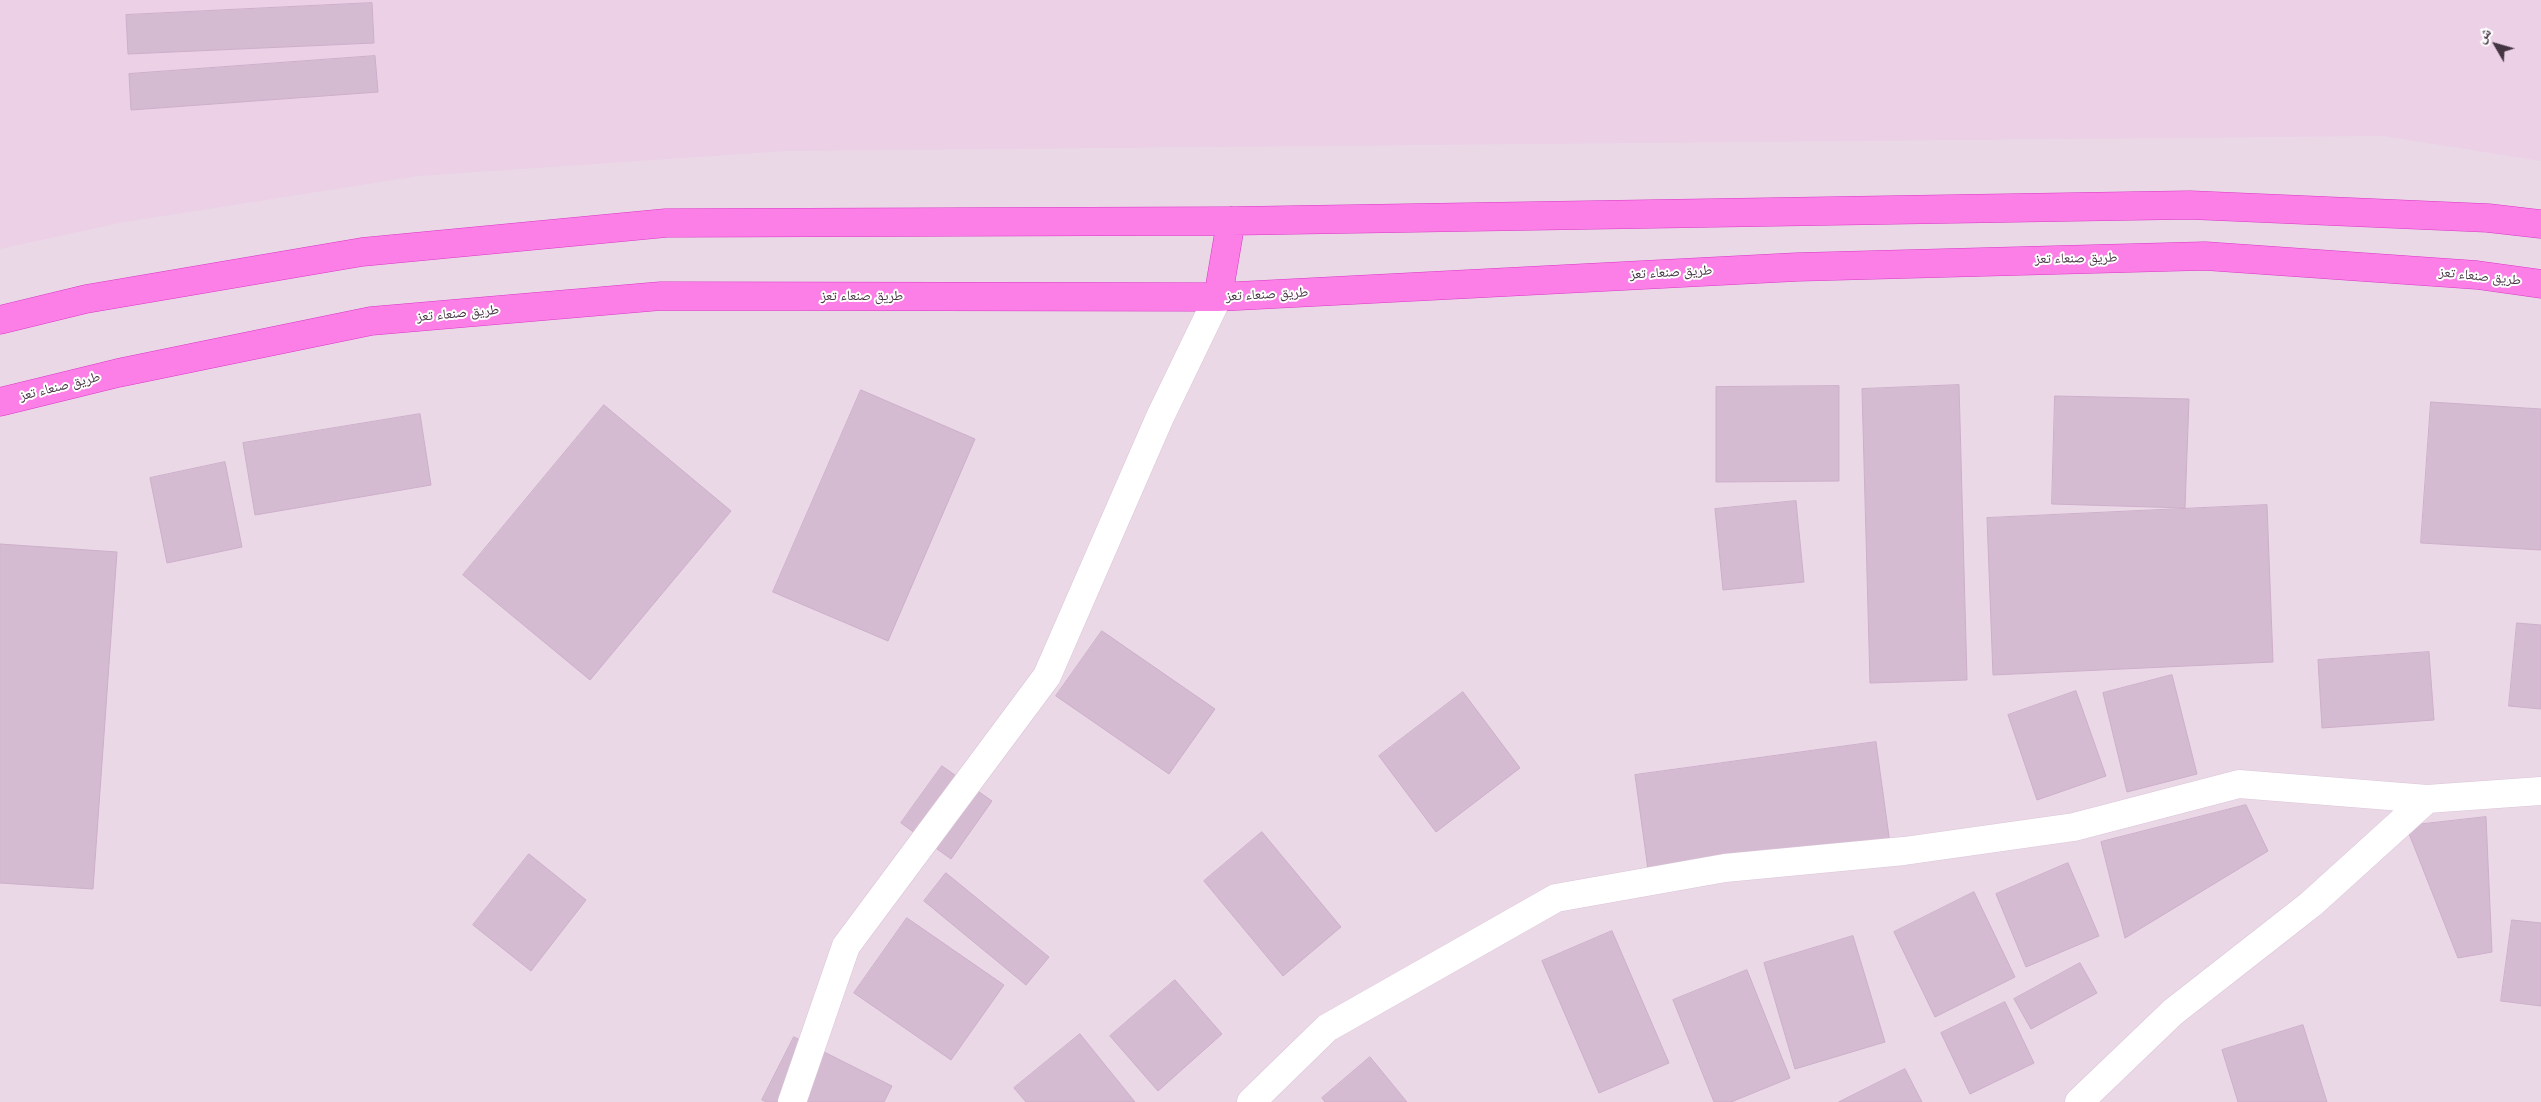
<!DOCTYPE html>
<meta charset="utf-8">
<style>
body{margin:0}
#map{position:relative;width:2541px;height:1102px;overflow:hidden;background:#f2e6f0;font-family:"Nunito Sans","Noto Naskh Arabic",sans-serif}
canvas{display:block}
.north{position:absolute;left:2471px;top:20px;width:50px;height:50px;-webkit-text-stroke:4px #fff;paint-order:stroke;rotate:308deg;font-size:14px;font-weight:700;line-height:20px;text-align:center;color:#453543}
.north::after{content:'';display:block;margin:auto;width:18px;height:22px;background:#453543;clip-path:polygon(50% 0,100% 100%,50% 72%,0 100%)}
</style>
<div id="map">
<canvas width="2541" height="1102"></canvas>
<div class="north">ش</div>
</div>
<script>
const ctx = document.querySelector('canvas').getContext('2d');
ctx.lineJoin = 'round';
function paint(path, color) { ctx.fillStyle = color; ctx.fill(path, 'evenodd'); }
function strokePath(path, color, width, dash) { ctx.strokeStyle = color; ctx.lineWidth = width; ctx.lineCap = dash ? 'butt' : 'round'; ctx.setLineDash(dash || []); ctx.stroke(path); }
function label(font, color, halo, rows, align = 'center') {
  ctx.font = font + ' "Nunito Sans","Noto Naskh Arabic",sans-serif'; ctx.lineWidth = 4; ctx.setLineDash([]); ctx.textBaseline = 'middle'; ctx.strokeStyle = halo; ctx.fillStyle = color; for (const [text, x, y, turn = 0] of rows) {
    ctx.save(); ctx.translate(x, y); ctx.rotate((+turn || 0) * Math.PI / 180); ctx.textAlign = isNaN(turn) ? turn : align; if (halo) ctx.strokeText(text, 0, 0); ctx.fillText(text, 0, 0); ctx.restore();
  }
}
paint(new Path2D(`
 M0,0H2541V1102H0Z`), '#ead8e7');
paint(new Path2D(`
 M0,0H2541V161L2383,136L785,151L419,176L119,223L0,249Z`), '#ebd0e6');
const building = new Path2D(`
 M372,3L374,43L128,54L126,15Z
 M375,56L378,92L131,110L129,74Z
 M1959,385L1967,680L1870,683L1862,389Z
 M1839,386V481L1716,482V387Z
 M861,390L975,439L888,641L773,592Z
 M2055,396L2189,399L2185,508L2052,504Z
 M2431,402L2541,409V550L2421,543Z
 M604,405L731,511L590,680L463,575Z
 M420,414L431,485L255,515L243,443Z
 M225,462L242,547L167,563L150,478Z
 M1796,501L1804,582L1723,590L1715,509Z
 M2267,505L2273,662L1993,675L1987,518Z
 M0,544L117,552L93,889L0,883Z
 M2517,623L2541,625V709L2509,706Z
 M1102,631L1215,709L1169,774L1056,696Z
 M2429,652L2434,720L2322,728L2318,660Z
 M2172,675L2197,774L2127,792L2103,693Z
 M2076,691L2106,776L2037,800L2008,715Z
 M1463,692L1520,768L1436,832L1379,756Z
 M1876,742L1890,844L1649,877L1635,775Z
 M942,766L992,801L951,859L901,823Z
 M2246,805L2268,851L2125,938L2101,842Z
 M2486,817L2492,952L2458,958L2406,826Z
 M1262,832L1341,927L1283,976L1204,881Z
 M529,854L586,900L531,971L473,925Z
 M2068,863L2099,936L2026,967L1996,894Z
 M946,873L1049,957L1026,985L924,901Z
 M1974,892L2015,977L1935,1017L1894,932Z
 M907,918L1004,985L951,1060L854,993Z
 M2512,920L2541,923V1006L2501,1001Z
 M1612,931L1669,1063L1599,1093L1542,961Z
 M1853,936L1885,1042L1795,1069L1764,963Z
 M2080,963L2097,993L2031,1029L2014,999Z
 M1747,970L1790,1078L1731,1102H1714L1673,1000Z
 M1175,980L1222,1034L1158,1091L1110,1036Z
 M2005,1002L2034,1063L1970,1094L1941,1033Z
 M2303,1025L2327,1102H2238L2222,1050Z
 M1080,1034L1135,1102H1026L1014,1088Z
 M794,1037L892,1086L884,1102H767L762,1100Z
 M1370,1057L1407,1102H1325L1322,1098Z
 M1905,1069L1922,1102H1839Z`);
paint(building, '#d4bbd1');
strokePath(building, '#ceafcb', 1);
const minor = new Path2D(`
 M792,1102L846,946L1047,676L1160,417L1218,297
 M1251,1102L1327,1028L1556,898L1725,868L1904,851L2074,827L2239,784L2427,799L2541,791
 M2079,1102L2173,1012L2311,904L2427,799`);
const trunk = new Path2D(`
 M1218,297L1231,221
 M0,320L86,299L362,252L666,223L1231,221L2190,205L2488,218L2541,224
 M0,402L118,373L371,321L661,296L1218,297L1797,267L2205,256L2477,275L2541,284`);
strokePath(minor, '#dcc5d8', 29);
strokePath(trunk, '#da38c6', 29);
strokePath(minor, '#fff', 28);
strokePath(trunk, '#fb7fe6', 28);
label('14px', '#453543', '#fff', [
 ["طريق صنعاء تعز",2076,259,-1],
 ["طريق صنعاء تعز",1671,273,-3],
 ["طريق صنعاء تعز",2480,277,6],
 ["طريق صنعاء تعز",1267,295,-3],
 ["طريق صنعاء تعز",862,297],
 ["طريق صنعاء تعز",458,314,-5],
 ["طريق صنعاء تعز",60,387,-14]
]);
</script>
